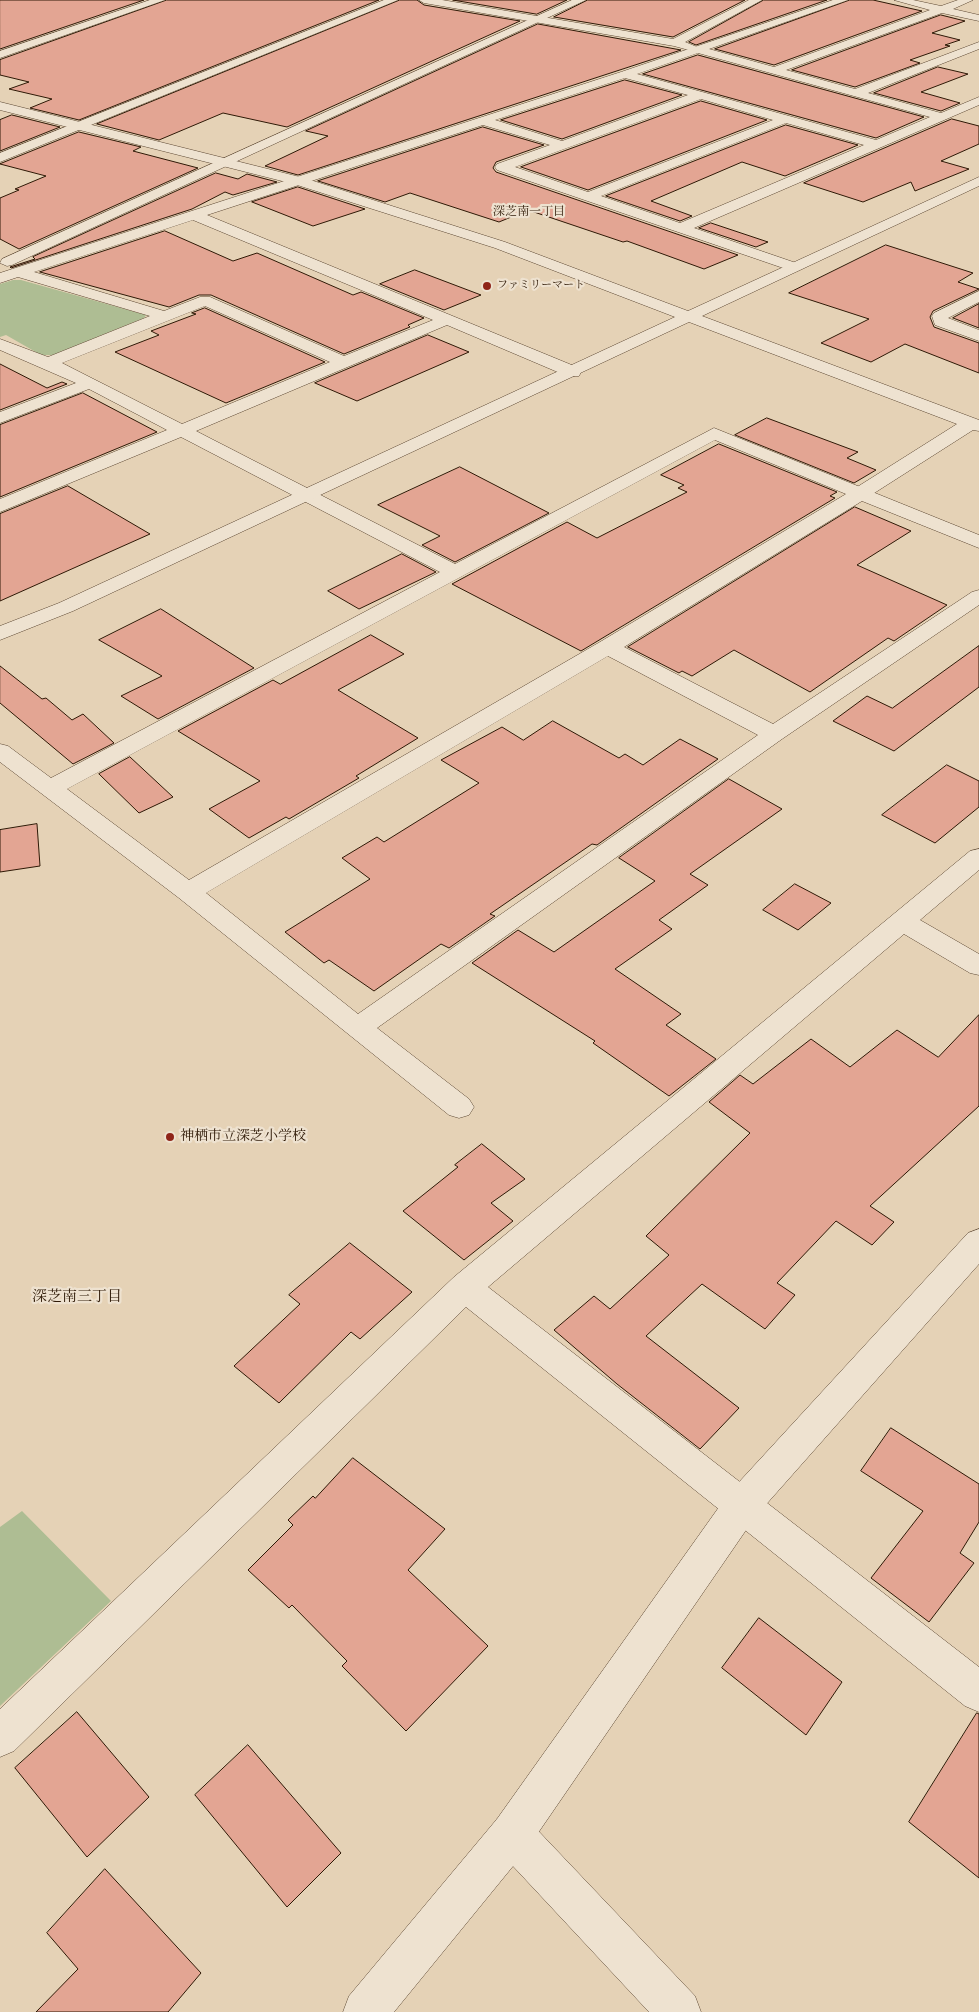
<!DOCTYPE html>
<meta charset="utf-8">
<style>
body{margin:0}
canvas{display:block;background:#e5d2b6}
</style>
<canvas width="979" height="2012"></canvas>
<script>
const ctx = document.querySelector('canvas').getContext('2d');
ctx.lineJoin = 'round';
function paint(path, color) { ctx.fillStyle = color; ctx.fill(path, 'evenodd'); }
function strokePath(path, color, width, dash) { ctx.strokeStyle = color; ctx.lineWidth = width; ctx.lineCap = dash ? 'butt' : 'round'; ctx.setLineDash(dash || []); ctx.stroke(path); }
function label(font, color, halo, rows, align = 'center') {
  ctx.font = font + ' Vollkorn,"Noto Serif JP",serif'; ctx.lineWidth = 4.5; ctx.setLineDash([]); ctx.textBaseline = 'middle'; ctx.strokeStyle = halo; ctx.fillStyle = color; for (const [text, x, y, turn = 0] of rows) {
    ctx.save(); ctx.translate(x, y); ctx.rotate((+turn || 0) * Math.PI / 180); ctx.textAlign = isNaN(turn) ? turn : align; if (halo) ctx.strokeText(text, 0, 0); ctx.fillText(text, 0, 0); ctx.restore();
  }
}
paint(new Path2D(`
 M13,280H21L146,315L144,318L53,355H41L6,335L0,337V284Z
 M22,1511L111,1601L0,1706V1527Z`), '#aebd93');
const building = new Path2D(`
 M0,0H144L0,49Z
 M167,0H379L79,120L30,108L52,99L9,89L29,82L0,75V60Z
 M400,0H417L424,5L520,21L287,127L223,113L159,140L97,124Z
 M453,0H567L537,14Z
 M588,0H745L673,37L554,17Z
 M764,0H827L696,45L689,42Z
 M850,0H873L922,11L774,65L715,49Z
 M941,15L965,21L932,33L960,40L945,45L950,46L910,60L920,63L855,87L792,70Z
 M538,24L681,50L298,175L265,166L328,136L306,131Z
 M698,55L924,117L876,138L643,74Z
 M938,67L968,74L921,92L960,103L941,111L874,93Z
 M625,80L682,95L562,139L501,120Z
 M701,101L767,120L588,190L521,167Z
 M12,115L60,127L0,151V120Z
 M952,119L979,126V144L941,161L969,169L915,191L911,182L863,202L804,183Z
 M786,125L858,145L785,176L742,162L651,201L692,216L680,221L606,196Z
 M483,127L544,145L496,162L493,168L496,172L738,255L704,269L627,241L623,242L528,210L499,222L410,193L385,202L318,181Z
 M79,132L141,147L133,151L198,168L19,249L0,239V198L19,190L15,189L46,176L0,164Z
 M216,173L238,179L247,174L277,182L233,195L225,192L192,209L11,268L10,267L35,259L33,257Z
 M298,187L365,209L313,226L252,202Z
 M711,223L768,242L756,247L699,228Z
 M165,231L233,261L257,253L353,295L361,292L424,318L408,325L410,327L344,354L211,295H199L169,307L40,272Z
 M886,245L973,273L958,282L979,289L933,311L930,317L934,327L979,343V373L905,344L871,362L821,343L869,319L789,293Z
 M415,270L481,295L444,310L380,284Z
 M979,304V328L953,318Z
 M205,308L325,362L226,403L115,352L159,335L151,331L196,314L192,313Z
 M428,335L469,352L357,401L315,383Z
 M0,364L47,388L62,382L67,384L0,410Z
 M83,393L157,432L0,497V425Z
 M767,418L858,452L847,458L876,470L854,483L735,435Z
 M719,444L837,492L830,496L835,498L581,651L452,584L567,522L597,538L687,492L678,488L684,485L661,475Z
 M460,467L549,513L455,562L422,545L440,536L378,505Z
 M68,486L150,534L0,601V514Z
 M855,507L911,531L857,565L947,605L894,641L888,638L810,692L734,650L692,676L682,671L679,673L628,647Z
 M402,554L436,572L359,609L328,591Z
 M161,609L254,668L158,719L121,696L162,676L99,640Z
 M371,635L404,654L338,690L418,738L356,776L359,778L289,819L286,817L249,838L209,809L260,781L178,731L273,680L280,684Z
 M979,646V687L894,751L833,721L867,696L892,708Z
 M0,666L42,699L46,698L72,720L83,714L114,743L73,764L0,703Z
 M553,721L619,758L625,754L643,765L680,739L718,759L597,845L592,844L490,914L495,916L449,948L441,944L374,991L329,960L324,963L285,932L370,879L342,858L377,837L384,842L479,783L441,760L502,727L523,740Z
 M130,757L173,797L139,813L99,774Z
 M947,765L979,781V807L935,843L882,815Z
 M729,779L782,809L690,874L708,885L659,920L672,929L615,969L681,1014L666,1025L716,1059L669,1096L593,1043L595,1041L472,963L518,930L554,952L655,881L619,858Z
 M37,824L40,866L0,872V830Z
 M795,884L831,903L798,930L763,910Z
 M979,1015V1106L870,1206L894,1222L872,1245L836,1221L777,1283L795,1295L765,1329L702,1284L646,1336L739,1408L700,1449L617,1384L554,1330L594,1296L610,1309L669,1255L646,1236L750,1133L709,1102L740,1075L753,1084L811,1039L850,1067L897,1030L938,1057Z
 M482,1144L525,1179L491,1203L513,1221L464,1260L403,1211L458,1167L455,1165Z
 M350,1243L412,1292L360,1339L351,1332L279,1403L234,1366L300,1304L289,1295Z
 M891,1428L979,1484V1522L960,1553L974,1563L929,1622L871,1578L923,1511L861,1471Z
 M353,1458L445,1529L408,1570L488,1646L406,1731L342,1666L347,1661L292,1605L289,1608L248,1570L293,1525L288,1520L313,1496L315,1498Z
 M759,1618L842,1682L806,1735L722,1668Z
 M77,1712L149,1797L87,1857L15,1768Z
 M977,1713L979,1714V1878L909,1822Z
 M248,1745L341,1853L287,1907L195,1795Z
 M105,1869L201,1973L168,2012H36L78,1969L47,1933Z`);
paint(building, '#e3a593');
strokePath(building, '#2e1906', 1);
const minor = new Path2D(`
 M150,0H165L0,58V51Z
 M384,0H398L0,162V153Z
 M572,0H586L12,265L7,266L0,263L2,259Z
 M833,0H848L709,49L774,67L930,10L894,0H913L941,6L958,0H973L953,9L979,15V21L942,13L786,70L855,89L979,42V49L868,93L941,113L979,97V105L694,228L799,264L801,267L799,270H789L497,170L495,167L497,164L550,145L483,125L207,215L579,368L581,372L579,376H567L447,325L196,431L455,564L714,428L979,535V548L862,501L624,647L773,724L972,592L979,590V605L782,739L377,1028L469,1099L474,1107L469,1115L459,1118L449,1115L179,898L0,762V744L8,746L51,778L440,572L181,437L0,512V499L167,430L89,389L0,423V412L76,383L0,350V339L48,357L150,316L18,277L0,283V273L621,72ZM698,53L930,117L876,140L637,74ZM625,78L688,95L562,141L495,120ZM701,99L773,120L588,192L515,167ZM786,123L864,145L680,223L601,196ZM193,220L433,320L344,356L210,297H200L164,311L34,272ZM205,306L330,362L182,424L62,363ZM715,440L846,494L600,642L189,880L67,789ZM608,656L758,735L358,1014L206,893Z
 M979,291V302L948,318L979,330V341L935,325L932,316L934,313Z
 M979,849V870L920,920L979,954V975L970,973L904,934L488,1287L979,1667V1712L965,1706L466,1307L14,1751L0,1757V1709L454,1277L970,851Z
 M512,1813L527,1819L695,1996L701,2012H649L497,1849L491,1834L497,1819Z`);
const tertiary = new Path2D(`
 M419,0H442L673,39L749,0H762L685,42L702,49L696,52L674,46L424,3Z
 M0,102L304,178L505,242L688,311L979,177V186L702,316L979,420V431L973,430L868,497H854L852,493L854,489L957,424L689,322L73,611L0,640V626L59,603L675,317L495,248L294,184L0,110Z
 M979,1229V1264L755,1517L527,1849L394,2012H343L349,1996L497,1819L729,1493L968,1233Z`);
strokePath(minor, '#5c4732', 1);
strokePath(tertiary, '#5c4732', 1);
paint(minor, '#eee2d0');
paint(tertiary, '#eee2d0');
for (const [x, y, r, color] of [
 [487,286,5,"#8f2418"],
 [170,1137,5,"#8f2418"]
]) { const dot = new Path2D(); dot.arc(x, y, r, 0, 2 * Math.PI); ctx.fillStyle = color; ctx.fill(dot); strokePath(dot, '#eee2d0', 2); }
label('11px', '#2e1906', '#eee2d0', [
 ["ファミリーマート",497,286]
], 'left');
label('12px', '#2e1906', '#eee2d0', [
 ["深芝南一丁目",529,213]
]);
label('14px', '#2e1906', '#eee2d0', [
 ["神栖市立深芝小学校",180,1137]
], 'left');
label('15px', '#2e1906', '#eee2d0', [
 ["深芝南三丁目",77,1298]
]);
</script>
